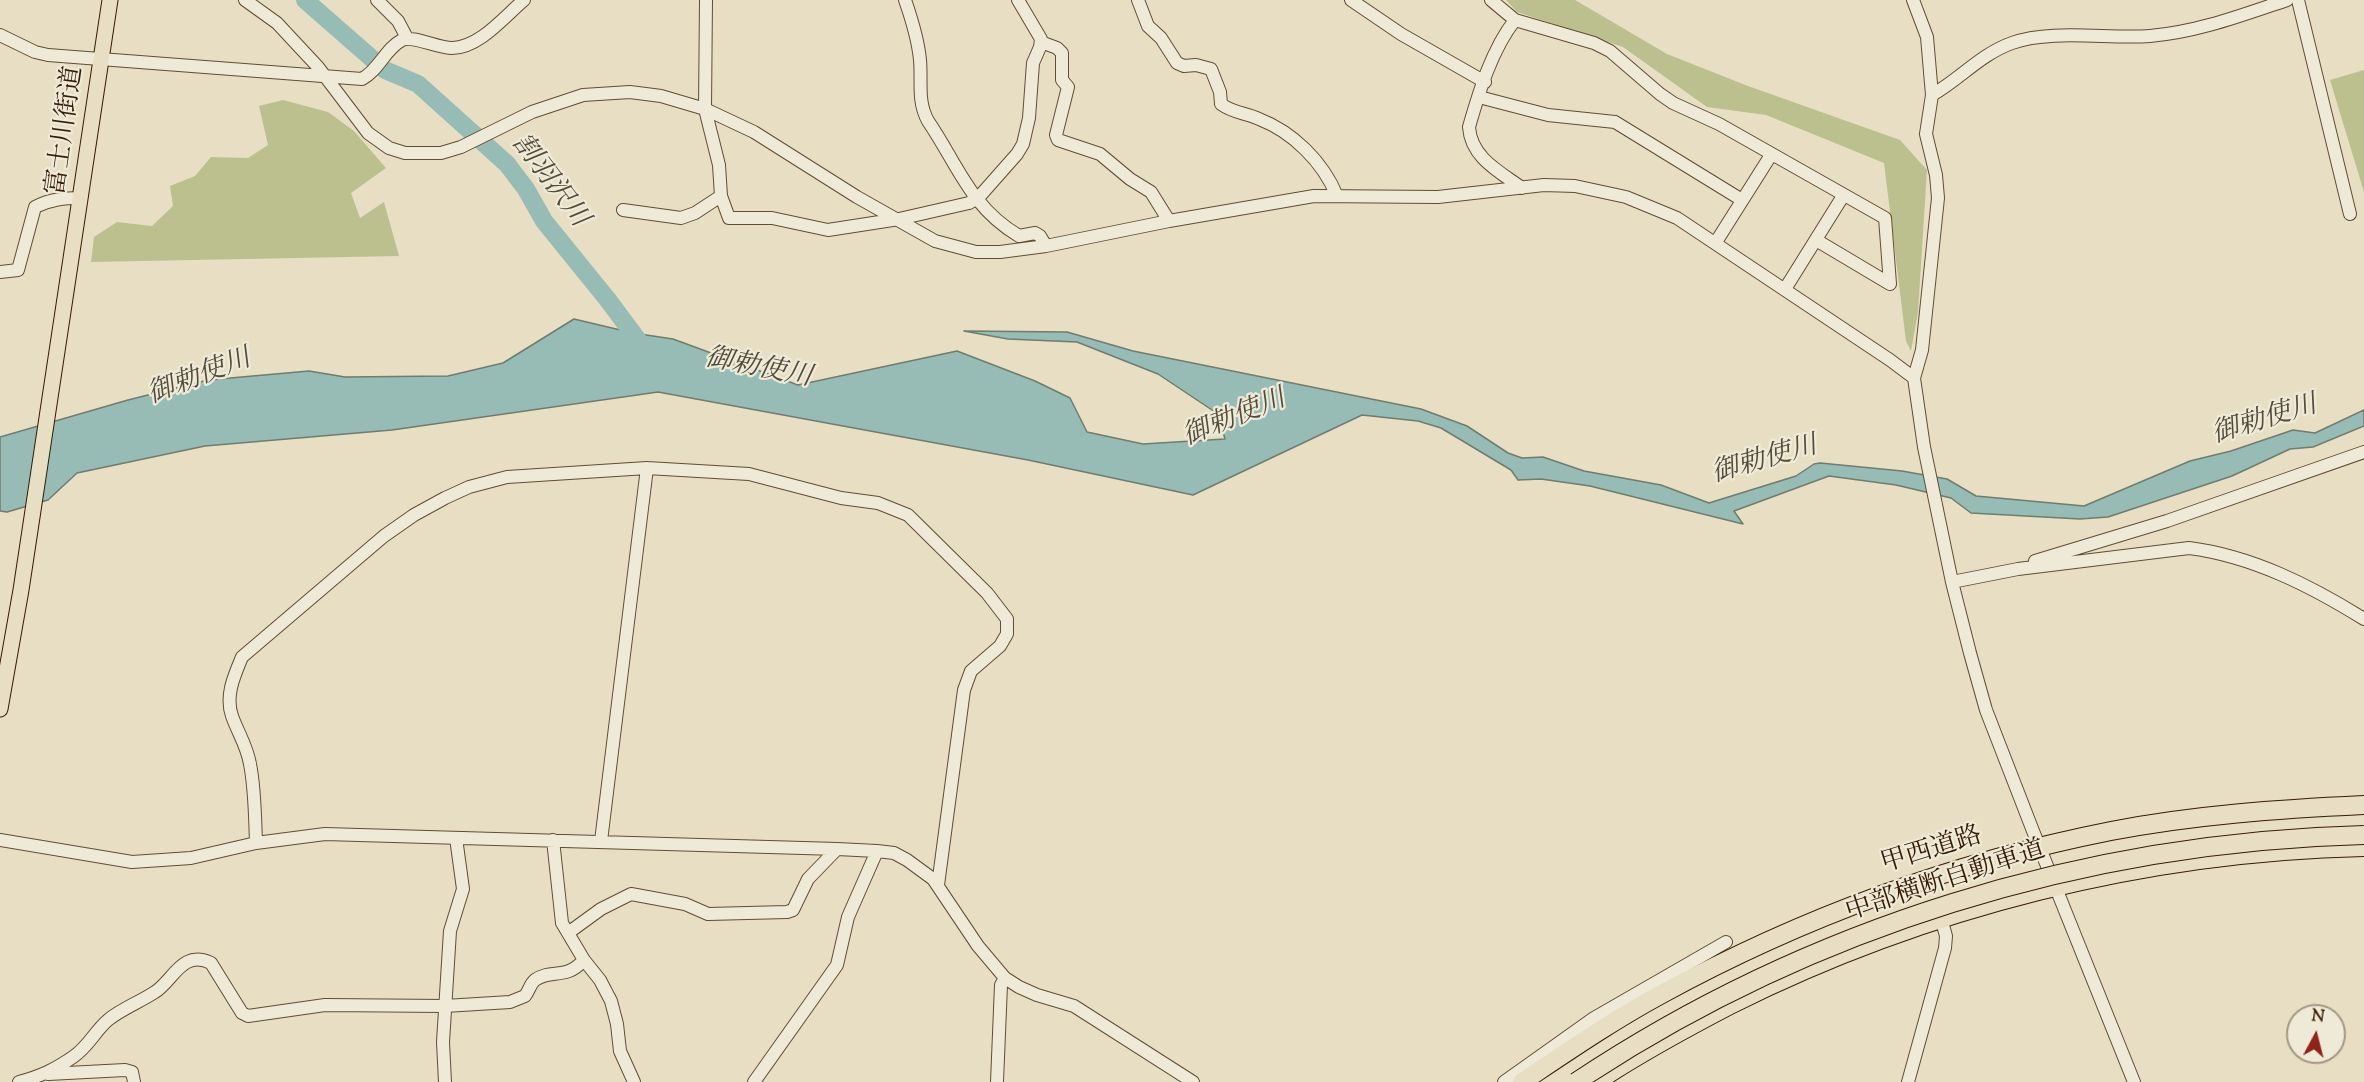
<!DOCTYPE html>
<meta charset="utf-8">
<style>
body{margin:0}
#map{position:relative;width:2364px;height:1082px;overflow:hidden;background:#e7dec3;font-family:"Sorts Mill Goudy",serif}
canvas{display:block}
.north{position:absolute;left:2286px;top:1004px;width:60px;height:60px;box-sizing:border-box;background:#efead8;border:2px solid #a59783;border-radius:50%;rotate:7deg;font-size:16px;font-weight:700;line-height:24px;text-align:center;color:#361b03}
.north::after{content:'';display:block;margin:auto;width:21px;height:27px;background:#8f2418;clip-path:polygon(50% 0,100% 100%,50% 72%,0 100%)}
</style>
<div id="map">
<canvas width="2364" height="1082"></canvas>
<div class="north">N</div>
</div>
<script>
const ctx = document.querySelector('canvas').getContext('2d');
ctx.lineJoin = 'round';
function paint(path, color) { ctx.fillStyle = color; ctx.fill(path, 'evenodd'); }
function strokePath(path, color, width, dash) { ctx.strokeStyle = color; ctx.lineWidth = width; ctx.lineCap = dash ? 'butt' : 'round'; ctx.setLineDash(dash || []); ctx.stroke(path); }
function label(font, color, halo, rows, align = 'center') {
  ctx.font = font + ' "Sorts Mill Goudy","Noto Serif JP",serif'; ctx.lineWidth = 4.5; ctx.setLineDash([]); ctx.textBaseline = 'middle'; ctx.strokeStyle = halo; ctx.fillStyle = color; for (const [text, x, y, turn = 0] of rows) {
    ctx.save(); ctx.translate(x, y); ctx.rotate((+turn || 0) * Math.PI / 180); ctx.textAlign = isNaN(turn) ? turn : align; if (halo) ctx.strokeText(text, 0, 0); ctx.fillText(text, 0, 0); ctx.restore();
  }
}
paint(new Path2D(`
 M1506,0H1575L1667,54L1748,86L1900,140L1927,170L1918,312L1911,351L1906,341L1884,163L1766,115L1707,107L1623,47L1517,12Z
 M2364,70V192L2330,80Z
 M283,100L328,112L354,131L386,168L351,193L360,218L384,202L399,256L91,262L94,237L117,222L152,226L173,206L170,186L195,176L211,157L248,158L268,145L259,106Z`), '#bcc08f');
const water = new Path2D(`
 M574,319L633,333L673,339L798,385L957,351L1035,381L1070,398L1087,432L1143,444L1225,439L1218,414L1158,374L1077,342L1008,339L964,331L1067,332L1133,351L1421,409L1467,426L1508,453L1522,458L1543,457L1584,471L1661,485L1709,503L1796,476L1814,464L1820,463L1902,471L1947,479L1976,496L2084,506L2190,461L2231,451L2293,430L2315,433L2364,410V426L2313,447L2290,449L2232,476L2108,517L2080,519L1971,513L1951,498L1896,485L1829,476L1734,511L1743,524L1590,486L1541,479L1518,480L1511,470L1441,428L1418,421L1362,415L1193,495L1028,460L658,392L392,430L205,446L77,473L48,500L7,512L0,511V437L128,400L208,380L309,371L345,377L448,376L503,363Z`);
paint(water, '#97bcb6');
strokePath(water, '#707c6e', 1.5);
strokePath(new Path2D(`
 M305,0L385,70L418,84L507,164L526,189L544,221L608,300L646,351`), '#97bcb6', 18);
const minor = new Path2D(`
 M245,0L277,23L318,67L368,133L389,148L405,153H441L461,147L532,112L583,95L630,92L661,96L705,109L754,132L857,197L935,241L976,252H1000L1046,246L1169,221L1314,196L1438,197L1544,185L1575,186L1626,197L1677,218L1890,360L1914,378
 M377,0L398,21L407,38
 M706,0L705,109L719,165L721,196L729,218H772L828,230L899,219L969,203L979,197L1017,154L1023,144L1029,118L1033,63L1040,47L1041,39L1018,0
 M905,0C912,20 918,39 920,60C922,82 917,101 928,121C958,165 970,207 1019,236L1035,233L1040,236L1046,246
 M1138,0L1148,26L1161,38L1177,63L1184,66L1196,65L1211,69L1220,92L1221,104C1233,113 1246,113 1259,119C1293,132 1323,162 1337,196
 M1351,0L1401,34L1485,82
 M1491,0L1515,20L1594,43L1610,51L1660,94L1673,103L1719,124L1885,218L1890,284
 M1913,0L1927,37L1932,95L1926,134L1936,175L1938,198L1922,350L1914,378L1924,447L1952,582L1970,653L1986,710L2033,831L2134,1082
 M2298,0L2350,214
 M1515,20C1492,49 1479,92 1469,127C1471,158 1500,172 1522,188
 M0,35L35,52L48,55L362,79C379,70 385,49 402,40C412,35 438,48 452,48C479,48 504,17 524,0
 M1041,42L1057,48L1062,53V80L1068,87L1056,135L1058,140L1100,154L1130,179L1151,192L1169,221
 M1932,95C1960,79 1981,54 2012,43C2050,29 2108,39 2150,36C2198,32 2242,15 2287,0
 M1479,97L1548,115L1615,122L1742,200
 M623,210L681,218L695,213L721,196
 M1816,240L1890,284
 M1716,242L1771,155
 M0,272L18,270L35,207C51,199 64,198 81,198
 M1785,289L1843,196
 M2035,561L2167,521L2364,452
 M1952,582L2018,569L2189,548C2252,556 2311,586 2364,619
 M0,840L132,862L191,858L256,843L325,834L837,849L877,851L894,853L907,860L933,879L978,946L1005,978L1019,987L1037,995L1074,1006L1193,1082
 M553,840L562,923L584,960L600,980L611,1001L617,1024L620,1051L634,1082
 M601,841L647,468
 M256,843C255,817 255,789 250,764C247,746 238,733 232,716C225,696 234,676 242,657L384,536L414,515L445,498L469,487L507,477L647,468L749,474L841,498L878,503L908,515L987,593L1007,619V634L1000,646L971,671L964,690L938,885
 M568,933L601,909L631,894L685,904L708,914L787,912L793,910L808,879L837,849
 M48,1074L125,1070L132,1072L134,1082
 M19,1082C41,1076 54,1070 73,1057C89,1046 95,1031 108,1020C121,1009 140,1002 155,992C173,981 182,949 211,963L242,1013L248,1016L325,1005L445,1006L510,1002L525,996C529,991 530,984 535,980C552,968 565,981 584,960
 M445,1082L443,1042L450,931L463,889L456,838
 M754,1082L837,965L848,917L877,851
 M997,1082L1001,985L1005,978
 M1504,1082L1594,1018L1726,942
 M1908,1082L1945,948L1946,936L1941,918`);
const major = new Path2D(`
 M0,709L21,590L110,0`);
const highway = new Path2D(`
 M1522,1082C1567,1052 1612,1021 1660,995C1801,918 1954,862 2111,831C2194,815 2279,809 2364,805
 M1596,1082C1639,1053 1684,1029 1730,1005C1926,907 2144,852 2364,847`);
strokePath(minor, '#624c33', 14);
strokePath(major, '#361b03', 17);
strokePath(highway, '#361b03', 20);
strokePath(minor, '#efead8', 12);
strokePath(major, '#e7dec3', 15);
strokePath(highway, '#e7dec3', 18);
const highwayBridge = new Path2D(`
 M1576,1082C1809,927 2084,842 2364,835`);
strokePath(highwayBridge, '#361b03', 20, []);
strokePath(highwayBridge, '#e7dec3', 18);
label('26px', '#361b03', '#efead8', [
 ["富士川街道",67,131,-82],
 ["甲西道路",1932,852,-17],
 ["中部横断自動車道",1946,883,-18]
]);
label('italic 27px', '#534b39', '#efead8', [
 ["割羽沢川",548,182,53],
 ["御勅使川",758,370,11],
 ["御勅使川",200,379,-21],
 ["御勅使川",1235,420,-22],
 ["御勅使川",2265,422,-17],
 ["御勅使川",1765,462,-16]
]);
</script>
